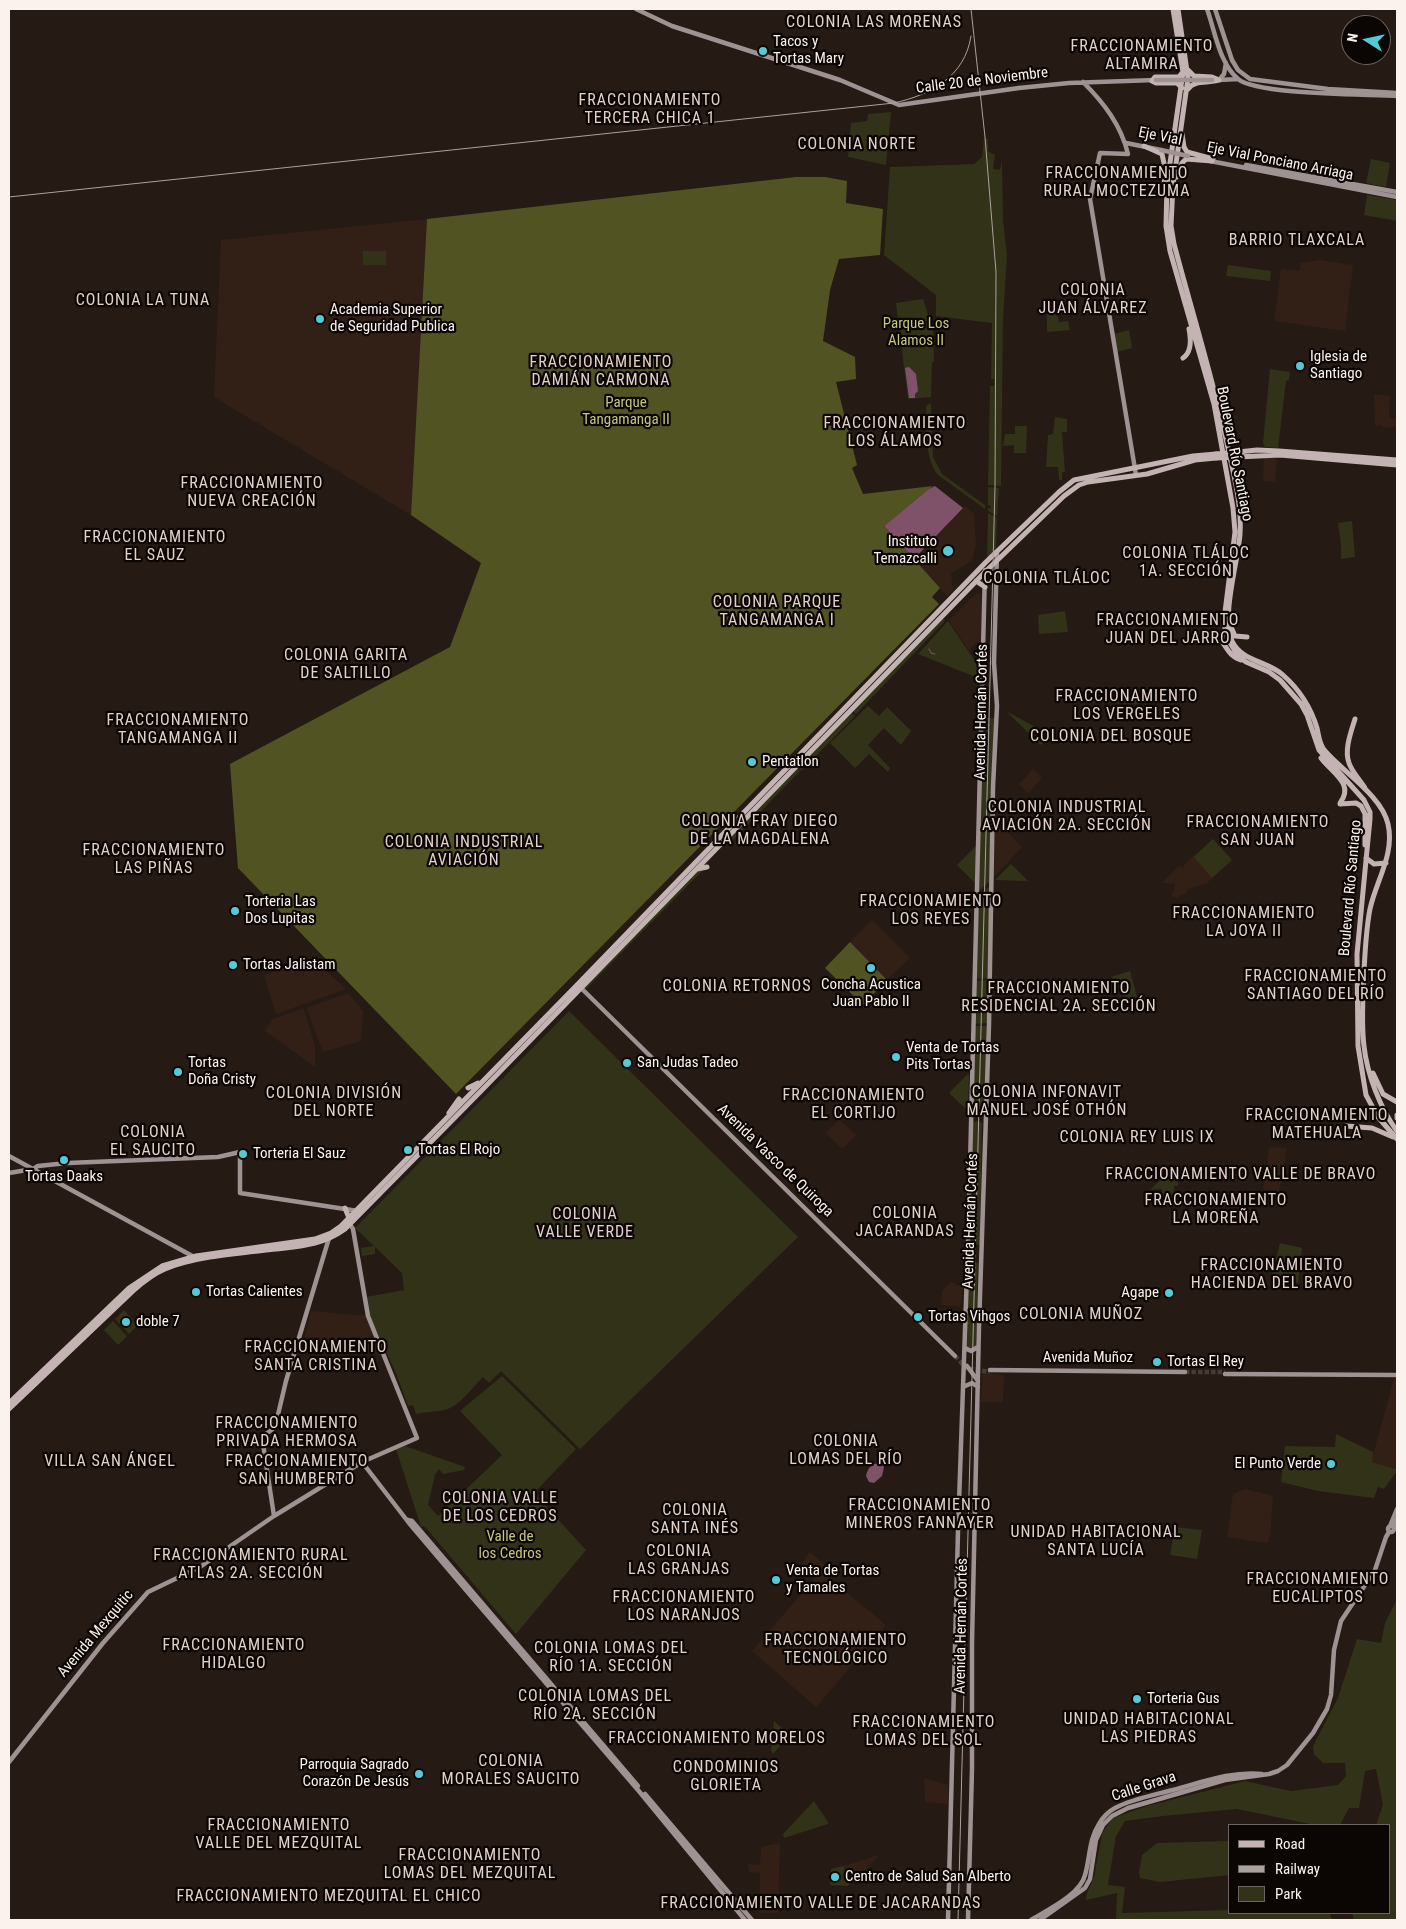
<!DOCTYPE html>
<meta charset="utf-8">
<style>
body{margin:0}
#map{position:relative;width:1406px;height:1929px;overflow:hidden;background:#261a14;font-family:"Roboto Condensed",sans-serif}
canvas{display:block}
.frame{position:absolute;inset:0;border:10px solid #fbf2ed;pointer-events:none}
.legend{position:absolute;left:1228px;top:1824px;width:162px;height:90px;box-sizing:border-box;background:#0b0604;border:1px solid #6b6461;margin:0;padding:6px 9px;list-style:none;font-size:15px;color:#fbf2ed}
.legend li{display:flex;align-items:center;gap:10px;height:25px}
.legend b{width:25px;border:1px solid #6b6461}
.north{position:absolute;left:1341px;top:15px;width:50px;height:50px;box-sizing:border-box;background:#0b0604;border:1px solid #6b6461;border-radius:50%;rotate:280deg;font-size:14px;font-weight:700;line-height:20px;text-align:center;color:#fbf2ed}
.north::after{content:'';display:block;margin:auto;width:18px;height:22px;background:#52cbd7;clip-path:polygon(50% 0,100% 100%,50% 72%,0 100%)}
</style>
<div id="map">
<canvas width="1406" height="1929"></canvas>
<div class="frame"></div>
<ul class="legend">
<li><b style="height:6px;background:#c4b3b3"></b>Road</li>
<li><b style="height:6px;background:#aca29d"></b>Railway</li>
<li><b style="height:14px;background:#313218"></b>Park</li>
</ul>
<div class="north">N</div>
</div>
<script>
const ctx = document.querySelector('canvas').getContext('2d');
ctx.lineJoin = 'round';
function paint(path, color) { ctx.fillStyle = color; ctx.fill(path, 'evenodd'); }
function strokePath(path, color, width, dash) { ctx.strokeStyle = color; ctx.lineWidth = width; ctx.lineCap = dash ? 'butt' : 'round'; ctx.setLineDash(dash || []); ctx.stroke(path); }
function label(font, color, halo, rows, align = 'center') {
  ctx.font = font + ' "Roboto Condensed",sans-serif'; ctx.lineWidth = 4.5; ctx.setLineDash([]); ctx.textBaseline = 'middle'; ctx.strokeStyle = halo; ctx.fillStyle = color; for (const [text, x, y, turn = 0] of rows) {
    ctx.save(); ctx.translate(x, y); ctx.rotate((+turn || 0) * Math.PI / 180); ctx.textAlign = isNaN(turn) ? turn : align; if (halo) ctx.strokeText(text, 0, 0); ctx.fillText(text, 0, 0); ctx.restore();
  }
}
paint(new Path2D(`
 M427,219L411,515L214,397L221,240Z
 M1320,260L1353,265L1345,331L1274,321L1281,269L1299,271L1301,263Z
 M1374,394L1390,396L1389,418L1397,419V427L1383,428L1382,425L1375,426Z
 M1264,458H1276L1277,460L1275,482L1263,481Z
 M965,506L974,514L976,543L972,561L951,573L953,590L947,596L914,560Z
 M977,593L982,595L981,642L976,643L969,650L949,621Z
 M1033,769L1042,778L1028,793L1019,784Z
 M994,818L1022,847L993,878Z
 M1213,839L1232,860L1207,883L1188,889L1187,893L1179,896V898L1172,897V892H1174L1175,884L1161,883L1180,865L1182,868L1190,859Z
 M872,920L910,958L887,980L850,942Z
 M312,958L346,989L276,1014L264,975Z
 M348,993L363,1011L361,1041L323,1052L306,1008Z
 M304,1008L315,1046V1067L265,1031L273,1019Z
 M839,1119L856,1135L842,1149L826,1133Z
 M1269,1147L1287,1148L1279,1192L1263,1189Z
 M951,1282L963,1287L961,1306L941,1305L942,1291Z
 M311,1311L367,1316L384,1356L305,1337Z
 M982,1374L1004,1375L1003,1402H981Z
 M1394,1379H1397V1468L1371,1462Z
 M1245,1489L1273,1496L1270,1536L1267,1543L1227,1537L1233,1494Z
 M810,1552L825,1565L821,1571L886,1625L816,1707L752,1651L815,1578L800,1566Z
 M924,1778L948,1785V1804L925,1802Z
 M780,1843L778,1913H759L760,1873L749,1872L748,1864L760,1865L761,1847Z
 M879,1855L865,1871L853,1882L844,1866Z`), '#322017');
paint(new Path2D(`
 M891,112L886,165L848,157L851,123L867,121L868,114Z
 M984,138L988,139V151L995,155L993,169L1000,170L1002,161L1003,221L1007,255L1003,319L1001,486L988,485L990,386H994V379H991L992,323L936,316V295L884,255L890,167L974,164L982,157Z
 M1371,159L1390,163L1386,187L1366,183Z
 M1367,195L1397,200V221L1364,215Z
 M363,251H386V265H363Z
 M1228,265L1271,271L1270,281L1226,276Z
 M923,299L933,330L934,361L932,362L931,397L908,399L896,303Z
 M1057,313L1059,322L1068,321L1070,330L1047,332V314Z
 M1129,330L1132,348L1117,352L1114,334Z
 M1270,369L1290,372L1289,380L1286,381L1278,448L1265,447L1263,443Z
 M931,403L933,457L942,474L985,505V509L938,475C924,458 927,427 926,406Z
 M1055,417L1067,419V432H1062L1065,472H1062V480H1059L1058,467H1046L1048,435L1053,434Z
 M1015,426H1027L1026,453H1014V445L1003,446L1005,434H1015Z
 M988,487L999,488L997,516L988,511V508H991V506L988,505Z
 M988,513L997,518L996,552L987,559Z
 M1352,521L1355,557L1341,559V545L1338,523Z
 M1065,611L1068,632L1039,634L1038,615Z
 M941,617L945,621L856,714L853,711Z
 M948,621L979,667V675L973,676L918,654Z
 M1081,698L1130,699H1137L1139,704L1081,702Z
 M868,706L879,716L887,707L911,731L901,745L884,728L868,745L890,768L888,772L869,754L855,768L830,743Z
 M1006,711L1050,735L1041,745Z
 M851,712L855,716L801,771L798,767Z
 M990,718H995L991,880L978,892L983,719Z
 M797,768L800,771L733,840L730,837Z
 M1213,839L1232,860L1212,878L1194,857Z
 M977,845L976,884L957,865Z
 M1011,864L1028,881L995,880Z
 M704,869L585,990L582,988L698,870Z
 M991,885L989,978L977,979L978,897Z
 M1130,971L1137,997L1126,1001L1111,977Z
 M989,980L988,1023L975,1024L976,981Z
 M569,1011L798,1237L580,1449L501,1371L489,1383L483,1377C471,1389 458,1409 440,1411C432,1412 425,1412 416,1414L413,1405L408,1406L396,1373L370,1319L366,1297L404,1290L402,1273L375,1247V1254L362,1256L361,1248L374,1246L355,1228Z
 M974,1026H988L985,1116H972Z
 M968,1074L969,1075L968,1108L966,1109L950,1094V1092Z
 M977,1121L982,1123L980,1244L976,1245L970,1243L972,1123Z
 M1165,1175L1178,1177V1186H1174V1201L1162,1200V1189L1150,1190Z
 M1280,1243L1302,1248L1298,1283L1272,1274Z
 M971,1262L978,1263L976,1347L973,1350L966,1347L969,1264Z
 M124,1310L138,1325L129,1334L115,1319Z
 M113,1321L127,1336L118,1345L104,1330Z
 M502,1376L576,1449L534,1493L586,1550L516,1634L426,1528L423,1526L421,1527L396,1449L405,1446L465,1467L464,1470L443,1474L439,1469L435,1475L428,1505L438,1516L502,1455L460,1411Z
 M1336,1434L1373,1452L1372,1462L1397,1469V1471L1384,1489L1378,1487L1374,1498L1318,1491L1281,1482L1285,1446L1335,1447Z
 M1175,1527L1202,1530L1197,1559L1170,1555Z
 M1397,1599V1920H1354L1352,1913H1390V1825H1376L1383,1805L1376,1769L1365,1771L1359,1808H1349L1340,1825H1315L1237,1809L1163,1816L1125,1821L1116,1836L1108,1885L1125,1887L1122,1913L1230,1910V1913H1330L1332,1920H1116L1117,1893L1086,1900V1896L1094,1877L1102,1833L1113,1818L1147,1806L1245,1781L1291,1791L1338,1785L1346,1776L1345,1763H1323L1314,1754L1313,1746L1338,1698L1357,1639L1381,1643L1385,1623Z
 M774,1721L790,1735L773,1754L771,1751Z
 M814,1801L828,1822V1824L784,1838L783,1834Z
 M1230,1841V1875L1160,1882L1140,1878L1139,1872L1142,1855L1157,1843Z
 M843,1866L852,1881L848,1886L830,1885L831,1869Z`), '#313218');
paint(new Path2D(`
 M796,177H825L847,181L846,203L883,209L880,255L839,259L830,290L823,341L855,357L856,379L836,382L857,465L852,468L863,494L933,486L884,526L940,588L932,597L939,604L456,1094L238,868L230,764L450,647L481,563L411,515L427,219Z
 M850,942L887,980L863,1005L825,968Z`), '#515323');
paint(new Path2D(`
 M909,367L916,374L918,391L915,394V398H909L905,368Z
 M935,486L963,508L914,559L884,526L929,489Z
 M881,1463L884,1467L882,1476L874,1483L869,1482L866,1476C868,1467 872,1463 881,1463Z`), '#80526a');
strokePath(new Path2D(`
 M929,649L931,653L935,654`), '#80526a', 1);
strokePath(new Path2D(`
 M955,1356L966,1368L990,1372
 M1185,1372H1225`), '#463a35', 4.5, [4.5, 2]);
strokePath(new Path2D(`
 M636,9L672,26L840,80L899,105L1019,88L1069,83L1155,80
 M1207,9C1215,31 1219,63 1238,79C1257,95 1367,94 1397,96
 M1215,9L1232,60L1238,70L1250,79L1328,89L1397,93
 M1219,80L1224,74L1226,63
 M1219,80L1238,79
 M1083,82C1104,103 1121,125 1128,154L1100,153L1090,199L1136,475
 M1126,143L1161,150
 M1210,161L1397,197
 M1246,165L1397,192
 M580,987L955,1356
 M9,1156L196,1258
 M9,1173L33,1169L38,1166L67,1163L218,1157L240,1152V1193L358,1211
 M965,1348L971,1351L978,1347
 M967,1366L978,1381
 M990,1370L1185,1372
 M1225,1374L1397,1375
 M963,1387L972,1383L978,1387
 M362,1462L409,1523L465,1589L638,1790L745,1920
 M274,1516L262,1437L274,1428L276,1423L286,1381L329,1238
 M408,1520L412,1521L638,1786
 M1388 1529a3 3 0 1 1 6 0a3 3 0 1 1-6 0Z
 M1390,1526L1397,1509
 M1394,1529L1397,1520
 M9,1762L103,1643L148,1592L200,1567L274,1516L362,1462L417,1438L368,1316L353,1229L349,1223
 M645,1794L752,1920
 M948,1920L958,1531L968,1244L985,570
 M968,1920L972,1769V1643L979,1326L989,1025L993,787L997,706L994,663L997,553
 M1031,1920C1047,1910 1081,1894 1085,1875C1090,1858 1089,1839 1099,1824C1102,1818 1109,1811 1115,1808C1132,1799 1154,1795 1173,1790C1203,1782 1231,1771 1262,1774
 M1040,1920L1085,1888L1090,1879L1096,1840L1103,1825L1112,1816L1128,1808L1225,1780L1269,1774L1278,1771L1287,1765L1313,1733L1327,1709L1331,1695L1334,1650L1341,1621L1375,1570L1386,1537L1389,1532`), '#9f9292', 4.5);
strokePath(new Path2D(`
 M1173,9L1183,72L1167,184L1166,226L1170,251L1214,404L1233,508L1235,532L1224,620L1226,636L1238,656L1246,662L1269,672L1280,680L1301,704L1307,715L1319,750L1364,800L1370,812V819L1357,954L1358,1046L1366,1095L1378,1117L1397,1139
 M1178,9L1188,78L1173,185L1171,226L1174,244C1192,312 1213,379 1228,448C1234,476 1242,505 1240,534C1238,562 1221,617 1232,641C1242,662 1268,661 1283,675C1300,690 1311,708 1317,728C1319,736 1319,744 1325,751C1343,772 1382,796 1388,824C1395,854 1376,881 1370,909C1366,929 1365,952 1364,972C1363,996 1361,1022 1364,1046C1367,1074 1380,1108 1397,1131
 M1188,70L1194,76L1212,77L1219,80
 M1152,81L1155,77H1179L1182,73
 M1152,81L1156,83H1177L1182,88
 M1188,89C1195,79 1209,84 1219,80
 M1182,134L1184,147L1187,152L1213,159
 M1144,146L1162,154L1165,168L1164,191
 M1177,177L1182,163L1186,159L1212,161
 M1183,358C1192,352 1191,339 1189,329
 M1238,452L1257,450L1279,451L1397,460
 M1237,457L1280,455L1397,465
 M976,581L985,587
 M1231,627L1235,636L1247,637
 M1215,637C1227,641 1225,655 1241,660
 M1355,719C1351,732 1344,750 1349,763C1352,772 1360,780 1365,788
 M1321,758C1332,773 1355,784 1340,803
 M1340,804L1356,803L1361,806L1365,814V845
 M1366,858L1374,864L1386,863
 M697,869L707,867
 M1373,1073L1383,1094L1397,1102
 M468,1088L478,1083
 M449,1113L459,1099
 M1397,1115V1118
 M1346,1126L1372,1128L1393,1137
 M345,1208L349,1218
 M9,1403L129,1288L162,1266L196,1256L315,1239L331,1233L341,1226L577,985L986,562L1059,492L1074,480L1089,477L1193,456L1216,454
 M9,1409L133,1291C143,1282 153,1274 165,1269C196,1256 242,1253 276,1249C301,1246 323,1245 345,1229L482,1090L985,572L1064,496L1079,485L1088,482L1147,474L1195,460L1216,458`), '#c4b3b3', 5);
strokePath(new Path2D(`
 M9,197L894,103C930,95 965,77 971,36
 M958,1920L995,487L996,272L985,137L971,9`), '#aca29d', 1);
strokePath(new Path2D(`
 M1156,80H1212
 M1161,150L1188,156`), '#9f9292', 4.5);
strokePath(new Path2D(`
 M1216,454L1238,452
 M1216,458L1237,457`), '#c4b3b3', 5);
for (const [x, y, r, color] of [
 [763,51,5,"#52cbd7"],
 [320,319,5,"#52cbd7"],
 [1300,366,5,"#52cbd7"],
 [948,551,6,"#52cbd7"],
 [752,762,5,"#52cbd7"],
 [235,911,5,"#52cbd7"],
 [233,965,5,"#52cbd7"],
 [871,968,5,"#52cbd7"],
 [896,1057,5,"#52cbd7"],
 [627,1063,5,"#52cbd7"],
 [178,1072,5,"#52cbd7"],
 [408,1150,5,"#52cbd7"],
 [243,1154,5,"#52cbd7"],
 [64,1160,5,"#52cbd7"],
 [196,1292,5,"#52cbd7"],
 [1169,1293,5,"#52cbd7"],
 [918,1317,5,"#52cbd7"],
 [126,1322,5,"#52cbd7"],
 [1157,1362,5,"#52cbd7"],
 [1331,1464,5,"#52cbd7"],
 [776,1580,5,"#52cbd7"],
 [1137,1699,5,"#52cbd7"],
 [419,1774,5,"#52cbd7"],
 [835,1877,5,"#52cbd7"]
]) { const dot = new Path2D(); dot.arc(x, y, r, 0, 2 * Math.PI); ctx.fillStyle = color; ctx.fill(dot); strokePath(dot, '#0b0604', 2); }
label('15px', '#fbf2ed', '#0b0604', [
 ["Tacos y",773,42],
 ["Tortas Mary",773,59],
 ["Academia Superior",330,310],
 ["de Seguridad Publica",330,327],
 ["Iglesia de",1310,357],
 ["Santiago",1310,374],
 ["Instituto",937,542,"right"],
 ["Temazcalli",937,559,"right"],
 ["Pentatlon",762,762],
 ["Torteria Las",245,902],
 ["Dos Lupitas",245,919],
 ["Tortas Jalistam",243,965],
 ["Concha Acustica",871,985,"center"],
 ["Juan Pablo II",871,1002,"center"],
 ["Venta de Tortas",906,1048],
 ["Pits Tortas",906,1065],
 ["Tortas",188,1063],
 ["Doña Cristy",188,1080],
 ["San Judas Tadeo",637,1063],
 ["Tortas El Rojo",418,1150],
 ["Torteria El Sauz",253,1154],
 ["Tortas Daaks",64,1177,"center"],
 ["Tortas Calientes",206,1292],
 ["Agape",1159,1293,"right"],
 ["Tortas Vihgos",928,1317],
 ["doble 7",136,1322],
 ["Tortas El Rey",1167,1362],
 ["El Punto Verde",1321,1464,"right"],
 ["Venta de Tortas",786,1571],
 ["y Tamales",786,1588],
 ["Torteria Gus",1147,1699],
 ["Parroquia Sagrado",409,1765,"right"],
 ["Corazón De Jesús",409,1782,"right"],
 ["Centro de Salud San Alberto",845,1877]
], 'left');
label('15px', '#fbf2ed', '#0b0604', [
 ["Calle 20 de Noviembre",982,81,-7],
 ["Eje Vial",1160,137,11],
 ["Eje Vial Ponciano Arriaga",1280,162,11],
 ["Boulevard Río Santiago",1234,454,79],
 ["Avenida Hernán Cortés",982,712,-89],
 ["Boulevard Río Santiago",1351,888,-85],
 ["Avenida Vasco de Quiroga",775,1161,44],
 ["Avenida Hernán Cortés",971,1221,-88],
 ["Avenida Muñoz",1088,1358],
 ["Avenida Hernán Cortés",962,1626,-89],
 ["Avenida Mexquitic",96,1634,-50],
 ["Calle Grava",1144,1787,-18]
]);
label('15px', '#c4c87c', '#0b0604', [
 ["Parque Los",916,324],
 ["Alamos II",916,341],
 ["Parque",626,403],
 ["Tangamanga II",626,420],
 ["Valle de",510,1537],
 ["los Cedros",510,1554]
]);
ctx.letterSpacing = '1px';
label('16px', '#e3d2c9', '#0b0604', [
 ["COLONIA LAS MORENAS",874,23],
 ["FRACCIONAMIENTO",1142,47],
 ["ALTAMIRA",1142,65],
 ["FRACCIONAMIENTO",650,101],
 ["TERCERA CHICA 1",650,119],
 ["COLONIA NORTE",857,145],
 ["FRACCIONAMIENTO",1117,174],
 ["RURAL MOCTEZUMA",1117,192],
 ["BARRIO TLAXCALA",1297,241],
 ["COLONIA",1093,291],
 ["JUAN ÁLVAREZ",1093,309],
 ["COLONIA LA TUNA",143,301],
 ["FRACCIONAMIENTO",601,363],
 ["DAMIÁN CARMONA",601,381],
 ["FRACCIONAMIENTO",895,424],
 ["LOS ÁLAMOS",895,442],
 ["FRACCIONAMIENTO",252,484],
 ["NUEVA CREACIÓN",252,502],
 ["FRACCIONAMIENTO",155,538],
 ["EL SAUZ",155,556],
 ["COLONIA TLÁLOC",1186,554],
 ["1A. SECCIÓN",1186,572],
 ["COLONIA TLÁLOC",1047,579],
 ["COLONIA PARQUE",777,603],
 ["TANGAMANGA I",777,621],
 ["FRACCIONAMIENTO",1168,621],
 ["JUAN DEL JARRO",1168,639],
 ["COLONIA GARITA",346,656],
 ["DE SALTILLO",346,674],
 ["FRACCIONAMIENTO",1127,697],
 ["LOS VERGELES",1127,715],
 ["FRACCIONAMIENTO",178,721],
 ["TANGAMANGA II",178,739],
 ["COLONIA DEL BOSQUE",1111,737],
 ["COLONIA INDUSTRIAL",1067,808],
 ["AVIACIÓN 2A. SECCIÓN",1067,826],
 ["COLONIA FRAY DIEGO",760,822],
 ["DE LA MAGDALENA",760,840],
 ["FRACCIONAMIENTO",1258,823],
 ["SAN JUAN",1258,841],
 ["COLONIA INDUSTRIAL",464,843],
 ["AVIACIÓN",464,861],
 ["FRACCIONAMIENTO",154,851],
 ["LAS PIÑAS",154,869],
 ["FRACCIONAMIENTO",931,902],
 ["LOS REYES",931,920],
 ["FRACCIONAMIENTO",1244,914],
 ["LA JOYA II",1244,932],
 ["FRACCIONAMIENTO",1316,977],
 ["SANTIAGO DEL RÍO",1316,995],
 ["COLONIA RETORNOS",737,987],
 ["FRACCIONAMIENTO",1059,989],
 ["RESIDENCIAL 2A. SECCIÓN",1059,1007],
 ["COLONIA INFONAVIT",1047,1093],
 ["MANUEL JOSÉ OTHÓN",1047,1111],
 ["COLONIA DIVISIÓN",334,1094],
 ["DEL NORTE",334,1112],
 ["FRACCIONAMIENTO",854,1096],
 ["EL CORTIJO",854,1114],
 ["FRACCIONAMIENTO",1317,1116],
 ["MATEHUALA",1317,1134],
 ["COLONIA",153,1133],
 ["EL SAUCITO",153,1151],
 ["COLONIA REY LUIS IX",1137,1138],
 ["FRACCIONAMIENTO VALLE DE BRAVO",1241,1175],
 ["FRACCIONAMIENTO",1216,1201],
 ["LA MOREÑA",1216,1219],
 ["COLONIA",905,1214],
 ["JACARANDAS",905,1232],
 ["COLONIA",585,1215],
 ["VALLE VERDE",585,1233],
 ["FRACCIONAMIENTO",1272,1266],
 ["HACIENDA DEL BRAVO",1272,1284],
 ["COLONIA MUÑOZ",1081,1315],
 ["FRACCIONAMIENTO",316,1348],
 ["SANTA CRISTINA",316,1366],
 ["FRACCIONAMIENTO",287,1424],
 ["PRIVADA HERMOSA",287,1442],
 ["COLONIA",846,1442],
 ["LOMAS DEL RÍO",846,1460],
 ["VILLA SAN ÁNGEL",110,1462],
 ["FRACCIONAMIENTO",297,1462],
 ["SAN HUMBERTO",297,1480],
 ["COLONIA VALLE",500,1499],
 ["DE LOS CEDROS",500,1517],
 ["FRACCIONAMIENTO",920,1506],
 ["MINEROS FANNAYER",920,1524],
 ["COLONIA",695,1511],
 ["SANTA INÉS",695,1529],
 ["UNIDAD HABITACIONAL",1096,1533],
 ["SANTA LUCÍA",1096,1551],
 ["COLONIA",679,1552],
 ["LAS GRANJAS",679,1570],
 ["FRACCIONAMIENTO RURAL",251,1556],
 ["ATLAS 2A. SECCIÓN",251,1574],
 ["FRACCIONAMIENTO",1318,1580],
 ["EUCALIPTOS",1318,1598],
 ["FRACCIONAMIENTO",684,1598],
 ["LOS NARANJOS",684,1616],
 ["FRACCIONAMIENTO",836,1641],
 ["TECNOLÓGICO",836,1659],
 ["FRACCIONAMIENTO",234,1646],
 ["HIDALGO",234,1664],
 ["COLONIA LOMAS DEL",611,1649],
 ["RÍO 1A. SECCIÓN",611,1667],
 ["COLONIA LOMAS DEL",595,1697],
 ["RÍO 2A. SECCIÓN",595,1715],
 ["UNIDAD HABITACIONAL",1149,1720],
 ["LAS PIEDRAS",1149,1738],
 ["FRACCIONAMIENTO",924,1723],
 ["LOMAS DEL SOL",924,1741],
 ["FRACCIONAMIENTO MORELOS",717,1739],
 ["COLONIA",511,1762],
 ["MORALES SAUCITO",511,1780],
 ["CONDOMINIOS",726,1768],
 ["GLORIETA",726,1786],
 ["FRACCIONAMIENTO",279,1826],
 ["VALLE DEL MEZQUITAL",279,1844],
 ["FRACCIONAMIENTO",470,1856],
 ["LOMAS DEL MEZQUITAL",470,1874],
 ["FRACCIONAMIENTO MEZQUITAL EL CHICO",329,1897],
 ["FRACCIONAMIENTO VALLE DE JACARANDAS",821,1904]
]);
ctx.letterSpacing = '0px';
</script>
